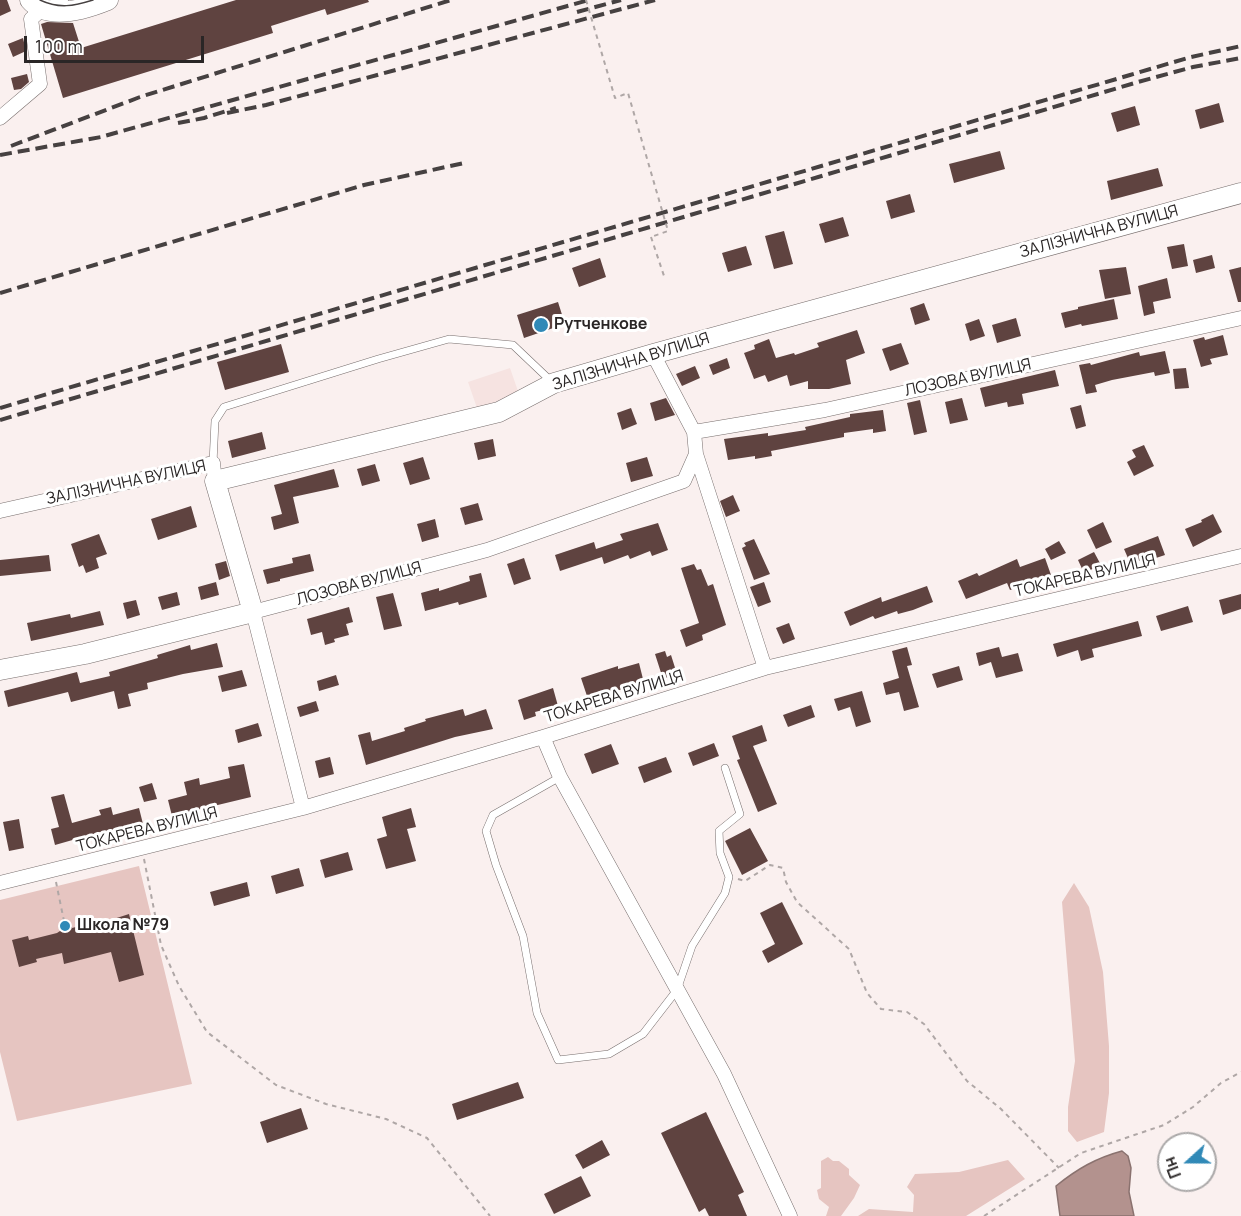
<!DOCTYPE html>
<meta charset="utf-8">
<style>
body{margin:0}
#map{position:relative;width:1241px;height:1216px;overflow:hidden;background:#faf0ef;font-family:Manrope,sans-serif}
canvas{display:block}
.north{position:absolute;left:1157px;top:1132px;width:60px;height:60px;box-sizing:border-box;background:#fff;border:2px solid #aaa8a8;border-radius:50%;rotate:249deg;font-size:16px;font-weight:700;line-height:24px;text-align:center;color:#2a2626}
.north::after{content:'';display:block;margin:auto;width:21px;height:27px;background:#3089b7;clip-path:polygon(50% 0,100% 100%,50% 72%,0 100%)}
.scale{position:absolute;left:24px;top:36px;width:180px;height:27px;box-sizing:border-box;border:3px solid #2a2626;border-top:0;padding-left:8px;font-size:18px;line-height:21px;white-space:nowrap;color:#2a2626;-webkit-text-stroke:4px #fff;paint-order:stroke}
</style>
<div id="map">
<canvas width="1241" height="1216"></canvas>
<div class="north">Пн</div>
<div class="scale">100 m</div>
</div>
<script>
const ctx = document.querySelector('canvas').getContext('2d');
ctx.lineJoin = 'round';
function paint(path, color) { ctx.fillStyle = color; ctx.fill(path, 'evenodd'); }
function strokePath(path, color, width, dash) { ctx.strokeStyle = color; ctx.lineWidth = width; ctx.lineCap = dash ? 'butt' : 'round'; ctx.setLineDash(dash || []); ctx.stroke(path); }
function label(font, color, halo, rows, align = 'center') {
  ctx.font = font + ' Manrope,sans-serif'; ctx.lineWidth = 6; ctx.setLineDash([]); ctx.textBaseline = 'middle'; ctx.strokeStyle = halo; ctx.fillStyle = color; for (const [text, x, y, turn = 0] of rows) {
    ctx.save(); ctx.translate(x, y); ctx.rotate((+turn || 0) * Math.PI / 180); ctx.textAlign = isNaN(turn) ? turn : align; if (halo) ctx.strokeText(text, 0, 0); ctx.fillText(text, 0, 0); ctx.restore();
  }
}
paint(new Path2D(`
 M510,368L519,394L477,408L468,382Z`), '#f6e3e1');
paint(new Path2D(`
 M139,866L192,1084L17,1121L0,1052V900Z
 M1074,883L1089,907L1103,972L1109,1046V1093L1104,1132L1077,1142L1068,1131V1107L1075,1061L1062,902Z
 M828,1157L833,1161H839L849,1169V1175L860,1185L854,1198L841,1216H826L829,1207L819,1199L817,1190L821,1188V1161Z
 M1008,1160L1025,1179L966,1216H858L869,1209L913,1212L914,1195L907,1187L915,1174L959,1172Z`), '#e6c5c1');
const water = new Path2D(`
 M1122,1151L1128,1156L1131,1168L1129,1192L1134,1216H1060L1056,1186C1077,1169 1096,1158 1122,1151Z`);
paint(water, '#b3928e');
strokePath(water, '#8a726f', 1.5);
paint(new Path2D(`
 M0,0H7L11,11L0,16Z
 M236,0H368L369,2L327,15L325,9L271,26L273,33L63,98L41,24L47,22L73,23L81,48Z
 M23,38L26,51L13,57L8,44Z
 M27,74L29,82L21,89L14,90L11,78Z
 M1219,103L1224,122L1200,129L1195,110Z
 M1135,106L1140,125L1117,132L1111,113Z
 M1000,151L1005,169L954,183L949,164Z
 M1158,168L1163,186L1111,200L1107,181Z
 M910,194L915,212L891,219L886,201Z
 M843,217L849,236L825,243L819,224Z
 M784,231L793,264L774,269L765,236Z
 M1184,244L1188,266L1172,269L1167,247Z
 M746,246L752,265L728,272L722,253Z
 M1212,255L1215,268L1196,273L1193,260Z
 M600,258L606,277L579,287L572,268Z
 M1126,267L1131,294L1105,299L1099,270Z
 M1241,267V302H1238L1229,270Z
 M1167,278L1171,298L1153,302L1155,313L1144,316L1138,286Z
 M1114,299L1118,319L1082,326L1081,324L1065,328L1061,313L1078,309V307Z
 M558,302L565,324L524,338L517,315Z
 M924,303L930,320L915,325L910,308Z
 M1016,318L1021,336L997,343L992,325Z
 M979,319L985,336L970,341L965,324Z
 M857,330L865,353L846,360L851,384L829,389H808V381L790,386L787,375L768,382L765,375L754,379L744,353L755,349L754,345L769,339L776,358L794,353L795,355L819,347L817,343Z
 M1223,335L1228,355L1210,359L1212,364L1201,367L1193,340L1204,337L1205,340Z
 M901,343L909,364L890,371L882,349Z
 M281,344L289,372L225,390L217,362Z
 M1165,351L1170,373L1155,376L1154,372L1112,380L1095,385L1097,392L1086,394L1079,365L1090,363L1091,365L1139,352L1140,356Z
 M727,358L730,368L713,375L709,365Z
 M695,366L700,378L682,386L676,374Z
 M1186,368L1189,388L1175,389L1173,369Z
 M1055,370L1059,386L1022,394L1024,404L1008,407L1007,402L985,407L980,388Z
 M666,398L675,415L655,421L650,403Z
 M962,398L968,420L950,424L945,402Z
 M920,400L927,432L914,435L907,403Z
 M1081,405L1086,426L1076,429L1070,408Z
 M631,408L637,424L622,430L617,413Z
 M883,410L886,431L873,433V429L844,433V437L771,451L772,456L755,459V456L728,460L724,439L768,433V436L806,430L805,427L850,417V414Z
 M262,432L266,449L232,458L228,441Z
 M493,439L496,456L478,460L474,443Z
 M1144,445L1154,466L1134,476L1127,462L1136,457L1132,450Z
 M423,457L430,479L410,485L403,463Z
 M647,457L653,476L631,482L626,463Z
 M375,464L380,481L362,486L357,469Z
 M334,469L339,487L293,497L299,523L274,530L271,517L282,514L274,485Z
 M733,495L740,511L726,517L720,501Z
 M478,503L483,520L465,525L460,508Z
 M191,506L197,527L158,540L151,519Z
 M1213,514L1222,532L1193,547L1185,529L1202,522L1201,520Z
 M435,519L439,537L422,542L417,524Z
 M1103,522L1112,542L1096,549L1087,530Z
 M658,523L668,550L652,556L650,551L630,559L628,555L604,564L602,557L560,571L555,555L594,542L596,549L623,540L620,534Z
 M99,534L107,554L96,558L99,568L86,573L83,565L79,567L71,544Z
 M1158,536L1165,555L1153,559L1151,555L1131,565L1124,549Z
 M754,539L770,574L754,580L742,548L746,546L744,543Z
 M1059,541L1066,553L1051,560L1045,549Z
 M1094,552L1101,565L1084,573L1078,560Z
 M310,554L314,571L280,579V581L267,584L263,570L293,563L292,558Z
 M49,555L51,571L0,576V560Z
 M524,558L531,579L514,585L507,564Z
 M1045,558L1051,575L1010,590L1007,583L966,599L958,581L977,573L979,576L1017,559L1020,567Z
 M226,561L230,576L219,580L215,564Z
 M694,564L697,570L701,569L708,586L713,584L726,625L702,635L703,640L686,647L680,630L699,623L681,568Z
 M481,573L487,597L459,605L458,602L425,611L421,593L439,588V591L470,581L469,576Z
 M216,582L219,595L201,600L198,587Z
 M764,582L771,602L758,607L750,587Z
 M927,586L933,602L913,610L898,614L897,611L875,619L873,616L850,626L844,612L881,597L882,602Z
 M177,592L180,605L162,610L158,597Z
 M393,593L402,626L384,630L376,597Z
 M1241,594V609L1223,615L1219,600Z
 M136,600L140,615L127,619L123,603Z
 M1188,606L1193,622L1161,631L1156,616Z
 M349,607L353,622L346,624L349,635L334,639L335,642L325,645L322,632L311,635L307,619Z
 M100,611L104,625L31,641L27,623L70,614L71,618Z
 M1138,621L1142,636L1092,649L1094,657L1081,661L1078,650L1057,657L1053,644Z
 M789,623L795,639L783,644L776,628Z
 M217,643L223,667L183,674L147,683L148,689L128,694L131,706L118,709L114,691L71,702L68,692L8,707L4,691L77,672L80,683L110,676L109,672L158,658L157,655L177,649L190,645L191,650Z
 M907,647L912,665L907,666L919,707L904,711L899,692L886,695L883,683L899,678L892,651Z
 M999,647L1002,657L1018,653L1023,671L996,678L991,662L979,666L976,653Z
 M665,651L667,657L671,655L677,674L663,679L655,654Z
 M639,663L644,683L588,699L581,678L618,666V669Z
 M959,666L963,680L937,688L932,674Z
 M242,670L247,686L222,692L218,676Z
 M336,675L339,685L319,691L317,681Z
 M553,688L558,706L535,712L536,716L524,720L518,700Z
 M862,691L871,722L856,727L850,707L838,711L834,699Z
 M316,701L319,711L300,717L297,707Z
 M811,705L815,717L788,727L783,715Z
 M463,709L465,716L486,709L493,729L455,737L366,765L358,735L370,732L372,741L405,731L404,728L426,721L425,719Z
 M258,723L262,736L238,743L235,730Z
 M762,725L767,741L753,746L777,804L758,812L737,760L740,759L732,736Z
 M714,743L719,756L693,766L688,753Z
 M611,744L619,764L592,774L584,754Z
 M330,757L334,774L319,778L315,761Z
 M666,757L672,772L644,783L638,767Z
 M244,764L251,797L172,816L168,800L187,795L184,782L199,778L200,785L230,778L228,767Z
 M152,783L157,799L144,802L139,787Z
 M64,794L72,823L101,815L99,810L111,807L113,815L139,808L143,824L105,833L104,831L55,845L51,829L59,827L51,797Z
 M411,808L416,827L407,829L416,861L386,869L377,839L387,836L382,817Z
 M19,819L24,848L9,851L3,822Z
 M750,828L768,861L742,875L725,841Z
 M348,852L353,870L325,878L320,860Z
 M299,868L304,886L276,894L271,876Z
 M247,882L250,896L214,906L210,892Z
 M782,902L803,944L768,963L762,951L775,944L760,913Z
 M129,914L144,975L119,982L111,952L64,964L62,953L36,959L37,962L19,967L12,940L28,936L29,940L57,933L60,931V928L71,925L72,928L88,924L89,927Z
 M518,1082L524,1098L457,1120L452,1104Z
 M301,1108L308,1129L267,1143L260,1122Z
 M706,1112L744,1192L738,1195L747,1216H709L705,1208L699,1212L661,1133Z
 M602,1140L610,1155L583,1169L575,1155Z
 M581,1176L591,1196L554,1214L544,1194Z`), '#5f4340');
const lane = new Path2D(`
 M213,463L215,421L224,407L378,359L449,339L513,345L552,382
 M560,777L493,815L486,831L496,865L523,936L537,1013L558,1060L609,1054L643,1034L677,990L692,946L725,893L729,877L720,853L719,831L740,814L725,768`);
const street = new Path2D(`
 M0,118L40,84L31,19L42,9L57,6L61,0
 M653,354L694,432L696,454L765,668
 M694,432L825,410L1241,318
 M0,511L213,463L215,481
 M543,737L560,777L724,1074L790,1216
 M303,808L253,612L487,550L684,481L696,454
 M0,883L303,808L543,737L765,668L1241,556`);
const secondary = new Path2D(`
 M30,0C48,21 86,9 108,0
 M0,670L85,654L253,612L215,481L499,412L554,383L653,354L1241,193`);
strokePath(lane, '#776e6d', 8);
strokePath(street, '#776e6d', 15);
strokePath(secondary, '#776e6d', 21);
strokePath(new Path2D(`
 M651,237L665,279
 M144,859L161,945L179,986L207,1032L276,1085L326,1104L386,1119L427,1138L490,1216
 M738,879L745,881L770,865L783,868L786,882L797,902L849,949L867,993L881,1009L907,1012L924,1024L967,1081L1001,1109L1059,1168
 M56,882L65,926
 M984,1216L1081,1153L1164,1125L1193,1107L1221,1083L1241,1072`), '#afa7a6', 2, [4.5, 4.5]);
strokePath(lane, '#fff', 7);
strokePath(street, '#fff', 14);
strokePath(secondary, '#fff', 20);
strokePath(new Path2D(`
 M40,0C59,9 74,6 93,0`), '#464141', 1.5);
strokePath(new Path2D(`
 M577,12L621,0
 M227,113L266,105L655,0
 M178,123L204,118L236,108
 M11,146L140,97L451,0
 M0,155L101,137L589,0
 M0,293L364,185L464,163
 M0,408L1130,75L1191,57L1241,46
 M0,420L1138,82L1193,67L1241,58`), '#464141', 4, [12, 6]);
strokePath(new Path2D(`
 M586,0L615,98L628,93L668,231L651,237`), '#afa7a6', 2, [4.5, 4.5]);
for (const [x, y, r, color] of [
 [541,325,8,"#3089b7"],
 [65,926,6,"#3089b7"]
]) { const dot = new Path2D(); dot.arc(x, y, r, 0, 2 * Math.PI); ctx.fillStyle = color; ctx.fill(dot); strokePath(dot, '#fff', 2); }
label('16px', '#2a2626', '#fff', [
 ["ЗАЛІЗНИЧНА ВУЛИЦЯ",1099,232,-15],
 ["ЗАЛІЗНИЧНА ВУЛИЦЯ",631,362,-17],
 ["ЛОЗОВА ВУЛИЦЯ",968,378,-12],
 ["ЗАЛІЗНИЧНА ВУЛИЦЯ",126,483,-12],
 ["ТОКАРЕВА ВУЛИЦЯ",1085,576,-13],
 ["ЛОЗОВА ВУЛИЦЯ",359,584,-15],
 ["ТОКАРЕВА ВУЛИЦЯ",614,697,-17],
 ["ТОКАРЕВА ВУЛИЦЯ",147,830,-14]
]);
label('bold 16px', '#2a2626', '#fff', [
 ["Рутченкове",554,325],
 ["Школа №79",77,926]
], 'left');
</script>
